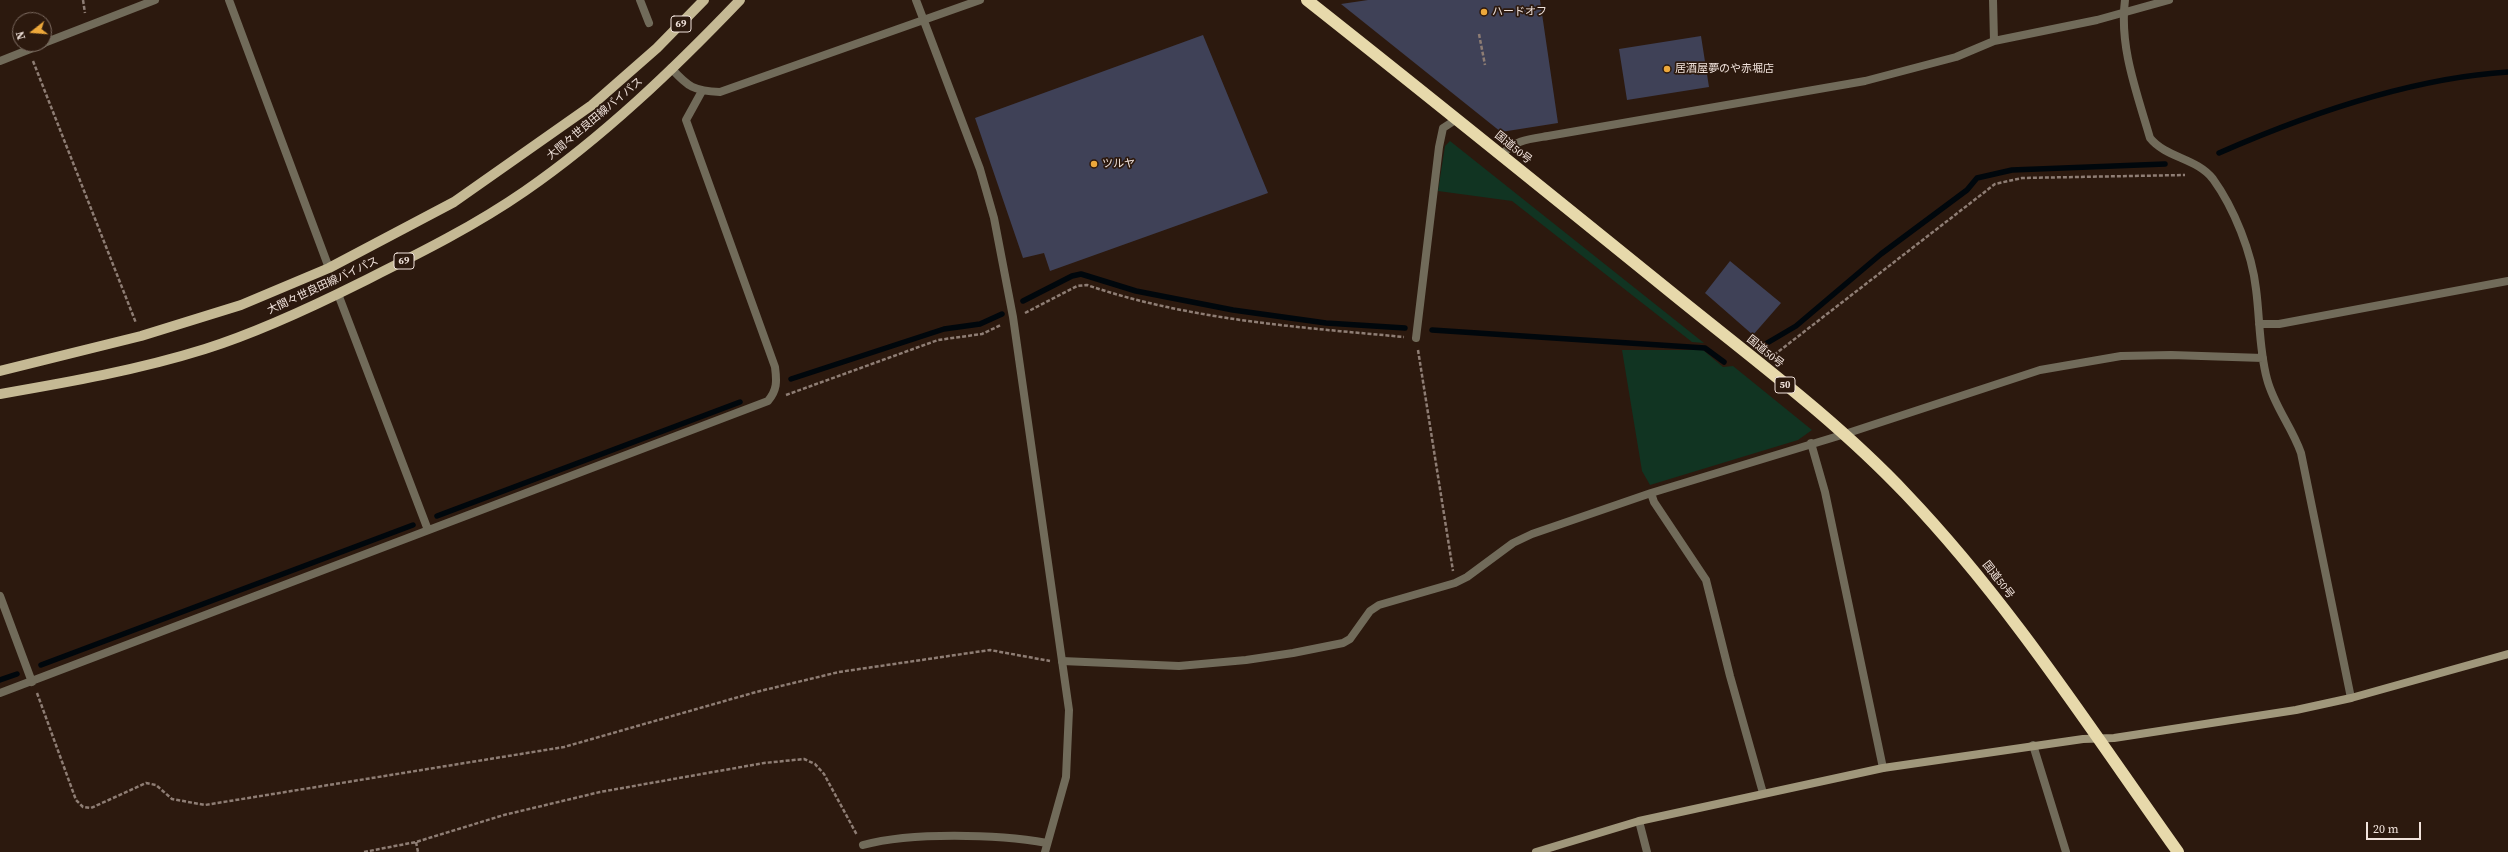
<!DOCTYPE html>
<meta charset="utf-8">
<style>
body{margin:0}
#map{position:relative;width:2508px;height:852px;overflow:hidden;background:#2c190e;font-family:"Source Serif 4",serif}
canvas{display:block}
.north{position:absolute;left:12px;top:12px;width:40px;height:40px;box-sizing:border-box;background:#2c190e;border:1px solid #7b6a60;border-radius:50%;rotate:253deg;font-size:11px;font-weight:700;line-height:16px;text-align:center;color:#f1e3dc}
.north::after{content:'';display:block;margin:auto;width:14px;height:18px;background:#eda83b;clip-path:polygon(50% 0,100% 100%,50% 72%,0 100%)}
.scale{position:absolute;left:2366px;top:822px;width:55px;height:18px;box-sizing:border-box;border:2px solid #f1e3dc;border-top:0;padding-left:5px;font-size:12px;line-height:14px;white-space:nowrap;color:#f1e3dc;-webkit-text-stroke:3px #2c190e;paint-order:stroke}
</style>
<div id="map">
<canvas width="2508" height="852"></canvas>
<div class="north">N</div>
<div class="scale">20 m</div>
</div>
<script>
const ctx = document.querySelector('canvas').getContext('2d');
ctx.lineJoin = 'round';
function paint(path, color) { ctx.fillStyle = color; ctx.fill(path, 'evenodd'); }
function strokePath(path, color, width, dash) { ctx.strokeStyle = color; ctx.lineWidth = width; ctx.lineCap = dash ? 'butt' : 'round'; ctx.setLineDash(dash || []); ctx.stroke(path); }
function label(font, color, halo, rows, align = 'center') {
  ctx.font = font + ' "Source Serif 4","Noto Sans JP",serif'; ctx.lineWidth = 3.5; ctx.setLineDash([]); ctx.textBaseline = 'middle'; ctx.strokeStyle = halo; ctx.fillStyle = color; for (const [text, x, y, turn = 0] of rows) {
    ctx.save(); ctx.translate(x, y); ctx.rotate((+turn || 0) * Math.PI / 180); ctx.textAlign = isNaN(turn) ? turn : align; if (halo) ctx.strokeText(text, 0, 0); ctx.fillText(text, 0, 0); ctx.restore();
  }
}
paint(new Path2D(`
 M1450,141L1704,343L1692,342L1512,201L1438,191L1445,146Z
 M1622,350H1703L1723,367L1733,366L1812,430L1798,440L1650,485L1642,471Z`), '#113422');
strokePath(new Path2D(`
 M2219,153C2308,114 2411,78 2508,72
 M1023,301L1072,276L1081,274L1136,291L1233,310L1326,323L1405,328
 M1432,330L1705,348L1724,362
 M1762,346L1796,326L1881,254L1967,190L1977,178L2012,170L2165,164
 M791,379L944,329L980,324L1002,314
 M437,516L740,402
 M41,665L413,525
 M0,680L17,674`), '#00070c', 5.5);
paint(new Path2D(`
 M1368,0H1540L1558,123L1501,132L1341,4Z
 M1203,35L1268,193L1050,271L1044,253L1023,258L975,118Z
 M1701,36L1709,87L1627,100L1619,49Z
 M1730,261L1781,303L1753,335L1705,293Z`), '#3f4157');
strokePath(new Path2D(`
 M83,0L85,13
 M1479,34L1485,65
 M33,61L136,323
 M1025,313L1077,286L1087,285C1189,320 1297,327 1404,337
 M1418,350L1453,571
 M1774,355L1995,184L2022,178L2185,175
 M786,395L938,340L982,334L1001,325
 M37,693L76,800L83,807L91,808L146,783L156,785L172,799L205,805L564,747L756,692L839,672L990,650L1050,661
 M416,842L418,852
 M364,852L416,842L504,815L600,792L764,763L804,759L815,764L824,774L857,835`), '#8e7d74', 2.5, [4, 2]);
strokePath(new Path2D(`
 M640,0L649,23
 M916,0L924,21
 M338,294L428,530
 M1416,338L1439,147L1443,128L1457,119
 M1811,443L1825,492L1883,768
 M1651,493L1654,502L1706,580L1730,676L1763,793
 M0,596L32,682
 M1062,661L1179,666L1246,660L1293,653L1343,643L1350,639L1370,611L1379,605L1455,583L1467,577L1513,543L1532,534L1651,493L1845,434
 M0,693L768,401C777,390 777,382 775,367L686,120L702,91
 M863,845C911,832 997,834 1047,843`), '#716b5a', 8);
strokePath(new Path2D(`
 M229,0L329,268
 M1993,0L1994,41
 M2125,0C2119,47 2137,93 2150,138C2166,158 2197,158 2213,179C2234,208 2252,253 2256,289C2260,319 2259,350 2267,379C2274,406 2292,427 2301,453L2351,698
 M924,21L980,169L994,218L1013,317L1069,710L1066,777L1045,852
 M44,43L155,0
 M0,61L43,44
 M671,68C688,87 694,91 720,92L980,0
 M1502,155C1514,140 1530,139 1548,136L1865,81L1956,57L1994,41L2097,20L2169,0
 M2259,324H2279L2508,281
 M1845,434L2040,370L2121,356L2171,355L2263,358
 M2033,745L2066,852
 M1639,821L1647,852`), '#716b5a', 8);
strokePath(new Path2D(`
 M1536,852L1639,821L1883,768L2083,739L2114,738L2296,710L2351,698L2508,654`), '#a0977b', 8);
strokePath(new Path2D(`
 M0,371L141,336L241,305L329,268L454,202L592,105L657,48L704,0
 M0,394C69,382 138,370 205,349C259,332 310,308 360,283C416,255 473,227 525,191C603,137 674,69 740,0`), '#c5b994', 10);
strokePath(new Path2D(`
 M1307,0C1430,97 1551,195 1672,293C1752,358 1835,419 1906,494C2010,603 2091,730 2178,852`), '#e7d9ab', 12);
for (const [x, y, r, color] of [
 [1484,12,4,"#eda83b"],
 [1667,69,4,"#eda83b"],
 [1094,164,4,"#eda83b"]
]) { const dot = new Path2D(); dot.arc(x, y, r, 0, 2 * Math.PI); ctx.fillStyle = color; ctx.fill(dot); strokePath(dot, '#2c190e', 1.5); }
for (const [x, y, w] of [
 [681,24,20],
 [404,261,20],
 [1785,385,20]
]) { const box = new Path2D(); box.roundRect(x - w / 2, y - 8, w, 16, 3); ctx.fillStyle = '#2c190e'; ctx.fill(box); strokePath(box, '#f1e3dc', 1); }
label('bold 10px', '#f1e3dc', null, [
 ["69",681,24],
 ["69",404,261],
 ["50",1785,385]
]);
label('11px', '#f1e3dc', '#2c190e', [
 ["ハードオフ",1492,12],
 ["居酒屋夢のや赤堀店",1675,69],
 ["ツルヤ",1102,164]
], 'left');
label('11px', '#f1e3dc', '#2c190e', [
 ["大間々世良田線バイパス",595,119,-40],
 ["国道50号",1513,148,39],
 ["大間々世良田線バイパス",323,286,-25],
 ["国道50号",1765,352,39],
 ["国道50号",1998,580,52]
]);
</script>
